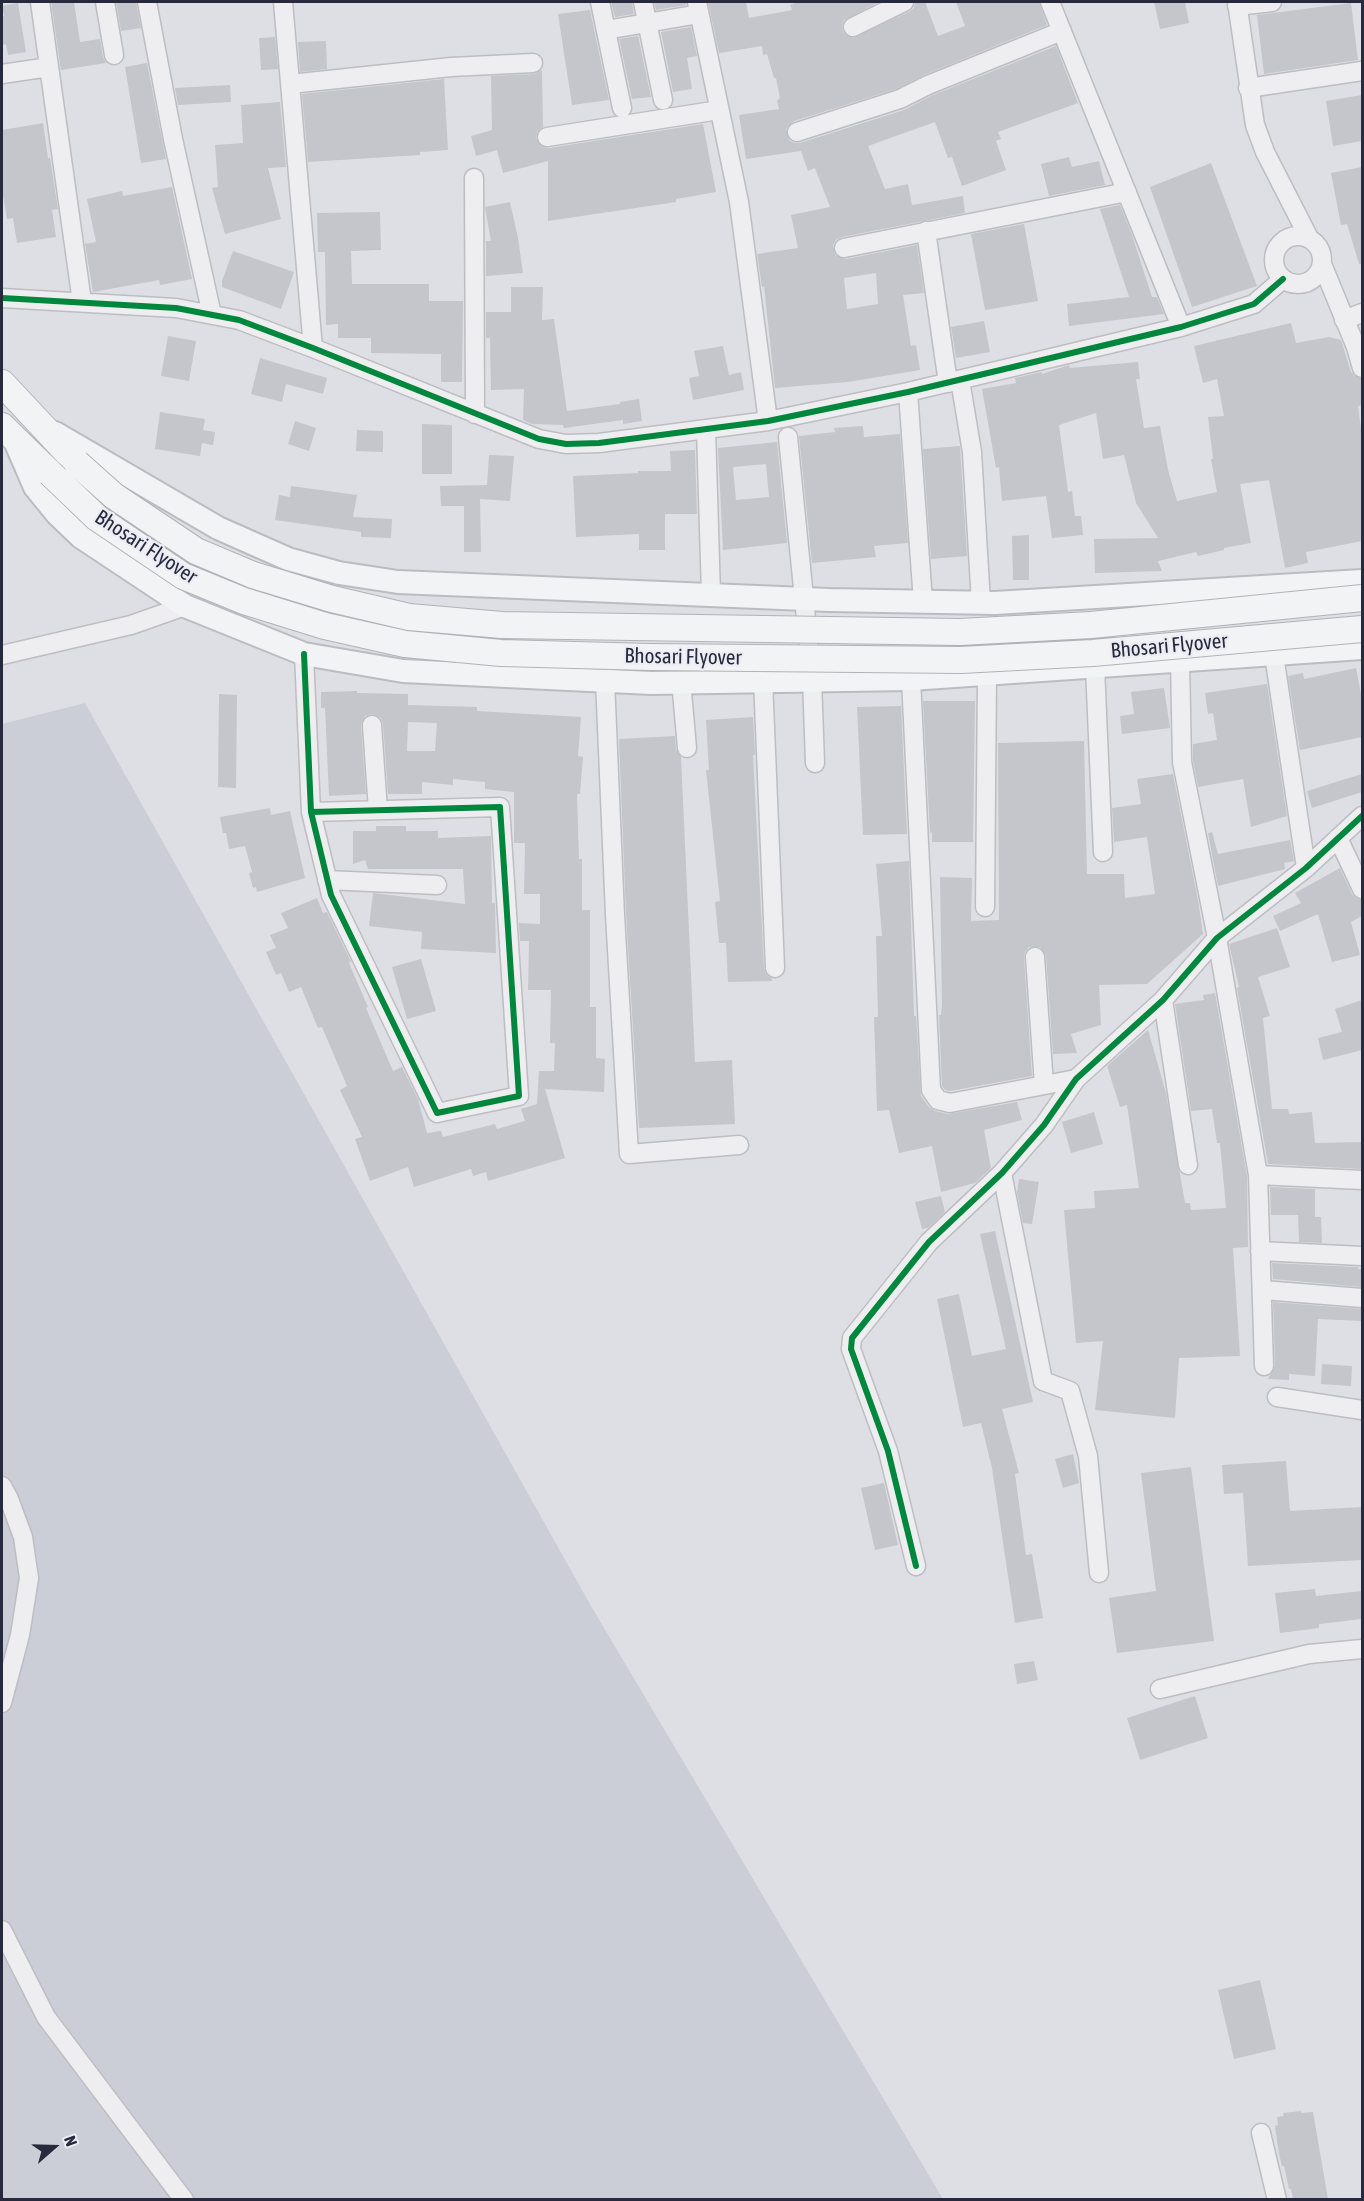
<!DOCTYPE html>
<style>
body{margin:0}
#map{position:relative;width:1364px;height:2201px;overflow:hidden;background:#dedfe4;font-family:"Asap Condensed",sans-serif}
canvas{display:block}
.frame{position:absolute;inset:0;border:3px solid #262a3c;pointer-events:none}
.north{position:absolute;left:24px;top:2117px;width:60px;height:60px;-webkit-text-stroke:4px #ecedf4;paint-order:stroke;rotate:70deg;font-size:16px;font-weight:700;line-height:24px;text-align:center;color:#262a3c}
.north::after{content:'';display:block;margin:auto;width:21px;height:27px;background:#262a3c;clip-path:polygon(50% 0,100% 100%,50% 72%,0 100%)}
</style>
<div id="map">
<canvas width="1364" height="2201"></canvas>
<div class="frame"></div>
<div class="north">N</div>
</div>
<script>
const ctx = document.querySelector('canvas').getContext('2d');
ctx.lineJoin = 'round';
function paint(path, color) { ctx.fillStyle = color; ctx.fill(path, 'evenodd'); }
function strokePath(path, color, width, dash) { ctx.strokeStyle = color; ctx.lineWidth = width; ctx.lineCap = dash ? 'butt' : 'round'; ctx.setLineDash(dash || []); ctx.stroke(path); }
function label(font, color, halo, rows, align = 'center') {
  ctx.font = font + ' "Asap Condensed",sans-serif'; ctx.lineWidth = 4.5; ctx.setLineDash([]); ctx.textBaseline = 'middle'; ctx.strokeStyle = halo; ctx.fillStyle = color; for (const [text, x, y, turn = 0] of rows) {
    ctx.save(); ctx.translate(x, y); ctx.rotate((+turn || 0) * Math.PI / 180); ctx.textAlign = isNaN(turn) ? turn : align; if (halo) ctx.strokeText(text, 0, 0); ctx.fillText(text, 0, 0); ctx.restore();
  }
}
paint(new Path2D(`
 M85,703L591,1606L943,2199H2V724Z`), '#ccced7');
paint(new Path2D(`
 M51,2H74L80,42L100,39L103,57L106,63L61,70Z
 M116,2H136L141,28L121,31Z
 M611,2H632L634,14L615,17Z
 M654,2H686V5L656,10Z
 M708,2H746L749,18L792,10L790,5L797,2H879L844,20L842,26L843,32L853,38L909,12L914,8L915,2H925L938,36L965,26L956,2H1039L1047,25L924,75L896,89L794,121L786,129L789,140L794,143H800L904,110L933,95L1056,46L1078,103L998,132L1001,139L996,141L1006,170L962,186L952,157L948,158L935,122L868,146L885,189L908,184L912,205L963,196L965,213L842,237L836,240L833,245L835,255L846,259L917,245L924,293L903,295L911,346L916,345L920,370L848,382L775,388L764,286L762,287L757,254L798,248L791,215L830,207L815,168L808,171L801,151L746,159L739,115L779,109L777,101L780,98L776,78H774L767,54L763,55L762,46L719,53ZM876,273L878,304L847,309L844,278Z
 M1154,2H1185L1189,23L1160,29Z
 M18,3L26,52L8,55L6,44L2,45V17L4,16L2,6Z
 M1351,3L1358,60L1264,74L1257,15Z
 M590,10L609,100L572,105L558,14Z
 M691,27L697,56L687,58L692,89L673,92L661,32Z
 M638,36L651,97L632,99L619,39Z
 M275,37L278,69L261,70L259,38Z
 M326,41L327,69L300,72L298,42Z
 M147,63L166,159L141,163L125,67Z
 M542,70L543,127L537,132L536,138L542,147L549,148L703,124L716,192L676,199V202L548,221V161L503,173L497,150L476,156L471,136L492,130L491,76L534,74Z
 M444,79L448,150L420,152V155L308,162L302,94Z
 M230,85L231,102L178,105L175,88Z
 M1362,95V141L1333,146L1326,101Z
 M280,102L286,167L268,168L281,219L225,234L212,188L218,187L215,145L243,143L241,105Z
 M43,123L48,158H50L58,209L52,210L56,237L17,243L13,218L7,219L2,190V130Z
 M1069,157L1072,167L1099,161L1105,185L1049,196L1041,164Z
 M1211,163L1257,286L1192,307L1150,187Z
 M1362,167V264H1359L1347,224L1341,225L1331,173Z
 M172,187L192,279L160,285L159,280L93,292L85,244L96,242L87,199L122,191L123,196Z
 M510,202L518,238L523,273L486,276V241H491L485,207Z
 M1120,205L1132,235L1152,297H1157L1164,314L1069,326L1067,304L1129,297L1100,209Z
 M380,212L381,250L351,251L352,284H429V301H463L462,382H441V354L371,353V338H338V324L326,325L325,252H318L317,213Z
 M1024,224L1038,301L985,310L971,234Z
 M233,251L294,272L281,309L222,287V281Z
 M511,287H543L542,320L554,319L567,411L620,404V402L639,399L642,421L623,424V420L564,428L563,425L532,424L523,420L524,389L491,390L490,338H486V312H511Z
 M984,321L990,352L956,358L951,327Z
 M1291,323L1296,343L1329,337L1341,340L1351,372L1355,376L1362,379V405L1358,406L1362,436V541L1306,552L1308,563L1285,568L1269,480L1240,484L1251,543L1224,548V550L1198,556L1196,552L1158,561L1162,571L1095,573L1094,539L1158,538L1136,503L1124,455L1103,459L1096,413L1059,425L1068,492L1072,491L1075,516H1081L1083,535L1052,538L1046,496L1002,501L999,467L996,468L982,389L1016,383L1015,378L1042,372V374L1069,365L1070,368L1138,362L1140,379H1136L1144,428L1160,426L1168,470L1177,501L1217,492L1211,459H1213L1208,417L1224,416L1217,379L1203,383L1194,346Z
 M168,336L196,341L189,381L161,376Z
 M723,346L729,375L741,372L744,390L693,400L689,378L699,376L694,351Z
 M260,358L327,378L323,394L286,384L282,402L251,394Z
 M160,412L205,419L203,430L215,432L213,445L202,443L200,456L155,449Z
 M295,421L316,428L309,451L288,444Z
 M422,424L452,425V474H422Z
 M863,426L864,437L900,434L908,543L874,546L876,557L812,563L799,436L835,432L834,428Z
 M357,430L383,431V452L356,451Z
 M777,442L787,543L723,550L718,448ZM766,464L769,497L736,500L733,467Z
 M960,446L967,556L931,559L923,449Z
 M695,450L697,514H665V550H639V534L576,537L573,476L638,473V471H671L670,451Z
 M489,455L514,456L510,501L480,499L481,552H464V506H441L440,486L487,485Z
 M291,486L357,495L353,517L392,519L391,538L361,537V532L275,520L279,495L290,497Z
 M1029,535V580H1013L1012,536Z
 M1356,668L1362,699V737L1300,750L1288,676L1303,673L1304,679Z
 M1267,684L1287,816L1251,827L1243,779L1198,787L1193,761V744L1217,740L1213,713L1208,714L1205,693Z
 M1164,688L1170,728L1122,734L1120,716L1134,714L1131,692Z
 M357,691V693L408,694V705L477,707V711L581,717L578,756L583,757L580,794H577L579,859H582V910H590V1007H596V1058L605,1059L604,1092L545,1089L565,1158L488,1181L486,1172L473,1176L471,1169L414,1187L408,1167L370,1181L355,1139L362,1137L340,1090L347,1086L322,1027L318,1028L301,987L289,992L281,973L276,975L266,952L276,948L270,935L288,928L281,913L317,898L323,913L327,912L351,962L349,963L368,1007L366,1008L393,1071L402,1067L418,1099L427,1133L441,1131L443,1137L495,1124L497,1129L525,1121L521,1109L537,1104L539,1071H554L555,1043H550L551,990H528L529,941H520L519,923L540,924V894H524L525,843H514V792L485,789V782L453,779V785L422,782V794H388L383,724L381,718L372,714L365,716L361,725L366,794L329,796L325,708H321V692ZM408,722L437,723L435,751H407Z
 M219,694L237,695L236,788L218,787Z
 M923,701H975L973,842H932V832L930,833Z
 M901,706L907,834L863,835L857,707Z
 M753,717L755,755H753L764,968L766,974L772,979V981L728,982L726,943H719L715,902L720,901L706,770H709L706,720Z
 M675,736L676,750L681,757L695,1062L732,1060L735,1124L639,1128L626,914L619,739Z
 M1084,741L1087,874H1124L1125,898L1155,894L1147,837L1114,842L1112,808L1141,804L1137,779L1173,774L1198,900L1203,934L1147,984L1099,985L1101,1025L1071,1034L1077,1053L1053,1054L1046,956L1040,947H1029L1025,952L1024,958L1032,1076L950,1091L945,1090L942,1086L939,1015H941L942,1004L940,877L972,878L971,921L999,920L998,743Z
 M1362,774V792L1312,808L1307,791Z
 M270,808L271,815L290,811L305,878L257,892L256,887L253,888L249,873L252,872L245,846L229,849L226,833H223L220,817Z
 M376,826H406V831H438V838L491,836L492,903H495L496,953L421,949L422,932L369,926L373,893L465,904L463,869H368L365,860L353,864V831H376Z
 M1212,832L1218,854L1290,840L1294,861L1284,863L1285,869L1218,886L1208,833Z
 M909,861L914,1016H916L921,1096L929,1107L935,1111L948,1114L1017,1102L1022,1120L984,1130L991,1168L975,1183L941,1192L932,1146L899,1153L889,1110L877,1111L874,1017H878L876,936H882L876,864Z
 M1340,868L1352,894L1356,898L1362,900V916L1351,922L1360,955L1332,962L1318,914L1280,931L1273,916L1301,903L1295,893Z
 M1277,928L1290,967L1258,977L1270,1016L1263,1018L1272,1109H1288L1289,1114L1312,1112L1315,1143L1362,1142V1169L1268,1164L1237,988L1239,987L1229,944Z
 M421,959L436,1011L407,1019L392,967Z
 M1215,993L1247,1176L1248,1247L1233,1248L1240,1356L1179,1358L1175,1418L1095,1410L1103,1341L1076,1343L1064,1210L1095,1208L1094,1191L1139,1188L1127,1105L1120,1107L1107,1066L1148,1030L1166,1093L1185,1203H1190L1191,1210L1226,1208L1220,1143H1217L1212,1109L1191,1111L1175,1004L1204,1000L1203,995Z
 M1362,1000V1050L1323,1060L1318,1038L1342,1032L1335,1009Z
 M1094,1112L1103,1144L1071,1153L1062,1122Z
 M1019,1179L1039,1182L1032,1224L1023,1223L1017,1193Z
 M1270,1187L1315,1189V1217H1321L1322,1243L1299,1242L1298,1215H1271Z
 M941,1196L945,1212L928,1228L922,1229L915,1202Z
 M995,1231L1033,1402L1002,1409L1019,1473L1015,1474L1026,1555L1032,1554L1043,1618L1015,1623L992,1468L981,1423L963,1427L937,1299L959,1294L972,1356L1006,1349L980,1234Z
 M1272,1263L1358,1267V1269H1362V1287L1273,1279Z
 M1273,1302L1362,1309V1321L1318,1319L1315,1376L1289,1374V1380L1268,1379L1275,1366Z
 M1322,1364L1352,1366L1351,1386L1321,1384Z
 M1073,1454L1079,1483L1063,1488L1055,1459Z
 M1286,1461L1290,1511L1362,1507V1560L1248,1566L1243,1493L1224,1494L1222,1465Z
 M1191,1467L1214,1641L1117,1653L1109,1598L1156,1591L1141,1473Z
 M884,1483L898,1545L875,1550L861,1488Z
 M1315,1589L1316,1596L1362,1591V1619L1319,1624V1628L1280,1633L1275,1593Z
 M1034,1661L1038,1680L1017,1684L1014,1664Z
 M1195,1696L1208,1738L1140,1760L1127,1718Z
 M1260,1980L1276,2049L1234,2059L1218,1990Z
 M1301,2111V2113L1313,2112L1328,2199H1293L1291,2189H1289L1284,2166H1282L1279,2154L1275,2126L1278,2125L1277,2117L1284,2116L1283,2113Z`), '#c4c6cb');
const minor = new Path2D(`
 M40,2L82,302
 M105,2L114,55
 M147,2L173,139L212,315
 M283,2L313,348
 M600,2L622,108
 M643,2L663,100
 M697,2L739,202L768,421
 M1050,2L1181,327
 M1237,2L1255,125L1265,152L1309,238
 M1237,6L1272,2
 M853,27L904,2
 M606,30L699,14
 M2,74L49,67
 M290,84L451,67L533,63
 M1248,88L1362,71
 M797,132L900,99L928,85L1062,31
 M547,137L719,110
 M474,178L475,414
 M926,231L948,383
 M1274 260a24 24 0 1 1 48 0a24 24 0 1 1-48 0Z
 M844,248L1127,192
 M1322,264L1356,347L1362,368
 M2,298L176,308L239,320L313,348L539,439L566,444L599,443L768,421L908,392L1181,327L1254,304L1283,279
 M1344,320L1362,313
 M960,380L972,452L981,603
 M908,392L923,602
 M706,429L711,595
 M788,437L812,679L815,763
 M304,654L311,812L331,895L437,1113L519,1096L500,807L311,812
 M2,655L131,625L185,606
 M1274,655L1306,868
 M1180,661L1182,762L1217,938L1258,1175L1264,1366
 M1095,667L1103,852
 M911,679L931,1090L938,1100L950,1103L1076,1079
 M605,680L615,915L629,1154L739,1145
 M763,680L775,968
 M681,681L687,748
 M372,725L378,810
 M1338,838L1362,889
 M327,880L437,885
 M985,907L987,675
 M1035,957L1044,1085
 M1163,1000L1188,1165
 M1002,1173L1043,1381L1070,1391L1088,1456L1099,1573
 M1258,1175L1362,1180
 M1260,1251L1362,1256
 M1263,1290L1362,1298
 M1277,1397L1362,1410
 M2,1486L9,1499L23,1537L29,1578L20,1635L2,1703
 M916,1566L888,1451L851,1349L852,1338L929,1242L1002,1173L1044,1125L1076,1079L1163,1000L1217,938L1306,868L1362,816
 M1160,1689L1309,1654L1362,1649
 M2,1930L46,2017L184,2200
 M1261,2133L1277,2200`);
const major = new Path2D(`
 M55,433L218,528L288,559L339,573L398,582L829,600L995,603L1362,581
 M15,441L35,487L57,514L81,537L185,606L304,654L403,671L651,683L911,679L1362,648`);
const highway = new Path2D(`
 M2,383L77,463
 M2,426L50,473`);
strokePath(minor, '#bdbdc2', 21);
strokePath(major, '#bbbcc2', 26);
strokePath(highway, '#b1b2b9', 28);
strokePath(minor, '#eeeef1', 18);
strokePath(major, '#f2f3f5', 22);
strokePath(highway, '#f2f3f5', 26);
const highwayBridge = new Path2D(`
 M77,463L114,496L196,551L253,575L332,599L409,617L502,625L960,632L1091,625L1362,598
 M50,473L97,518L183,576L244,601L325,626L405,644L501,653L650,657L961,660L1093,653L1362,629`);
strokePath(highwayBridge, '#b1b2b9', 28, []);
strokePath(highwayBridge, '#f2f3f5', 26);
strokePath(new Path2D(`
 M2,298L176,308L239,320L313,348L539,439L566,444L599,443L768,421L908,392L1181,327L1254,304L1283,279
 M304,654L311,812L331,895L437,1113L519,1096L500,807L311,812
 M916,1566L888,1451L851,1349L852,1338L929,1242L1002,1173L1044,1125L1076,1079L1163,1000L1217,938L1306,868L1362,816`), '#00873e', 6);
label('21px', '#262a3c', '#ecedf4', [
 ["Bhosari Flyover",146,547,33],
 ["Bhosari Flyover",1169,646,-5],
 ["Bhosari Flyover",683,657,1]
]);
</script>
